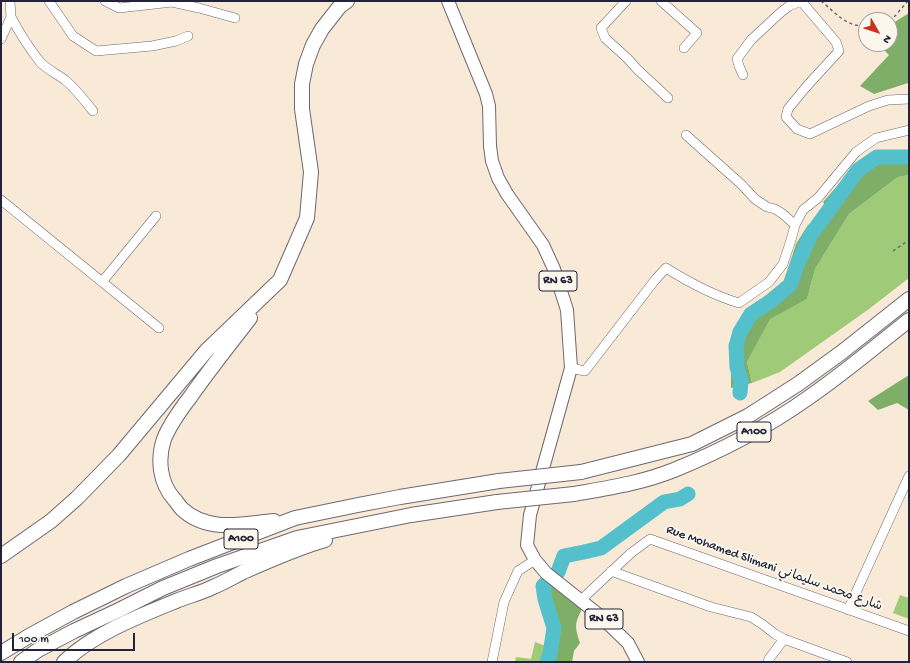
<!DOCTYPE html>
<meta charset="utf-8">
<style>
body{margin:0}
#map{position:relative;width:910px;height:663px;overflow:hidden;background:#f8ead7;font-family:"Gochi Hand",sans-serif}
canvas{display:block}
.frame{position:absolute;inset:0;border:2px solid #22223b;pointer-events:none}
.north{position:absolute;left:858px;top:12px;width:40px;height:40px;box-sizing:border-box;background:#fbf7ec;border:1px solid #a4a2a5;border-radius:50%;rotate:129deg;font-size:11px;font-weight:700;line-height:16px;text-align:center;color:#22223b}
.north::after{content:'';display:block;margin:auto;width:14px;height:18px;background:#c8321e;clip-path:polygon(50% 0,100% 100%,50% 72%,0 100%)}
.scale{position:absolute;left:12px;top:633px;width:123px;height:18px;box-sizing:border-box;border:2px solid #22223b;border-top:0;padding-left:5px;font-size:12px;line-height:14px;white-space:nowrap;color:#22223b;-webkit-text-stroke:3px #fbf7ec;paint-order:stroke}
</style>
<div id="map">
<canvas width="910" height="663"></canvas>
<div class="frame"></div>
<div class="north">N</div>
<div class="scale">100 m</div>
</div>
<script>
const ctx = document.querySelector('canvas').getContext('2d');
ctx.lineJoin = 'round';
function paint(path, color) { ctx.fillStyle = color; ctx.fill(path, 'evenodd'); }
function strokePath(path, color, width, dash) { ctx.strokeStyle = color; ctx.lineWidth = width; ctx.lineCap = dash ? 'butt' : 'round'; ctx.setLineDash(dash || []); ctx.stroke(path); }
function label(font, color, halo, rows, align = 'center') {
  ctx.font = font + ' "Gochi Hand","Playpen Sans Arabic",sans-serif'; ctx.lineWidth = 4; ctx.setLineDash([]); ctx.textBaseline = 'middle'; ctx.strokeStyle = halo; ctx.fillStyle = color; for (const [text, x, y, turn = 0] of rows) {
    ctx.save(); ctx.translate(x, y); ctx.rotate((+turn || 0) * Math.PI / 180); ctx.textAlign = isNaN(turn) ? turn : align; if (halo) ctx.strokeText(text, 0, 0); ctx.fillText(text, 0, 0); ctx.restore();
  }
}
paint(new Path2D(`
 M909,175V278L869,309L780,372L752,383L747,362L770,318L807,299L815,269L849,214L898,177Z
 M900,595L909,598V619L893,613Z
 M535,642L548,647L544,662H515L516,657L531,659Z`), '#9fca77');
paint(new Path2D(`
 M909,13V84L908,83L874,94L860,86L889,55L878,44H890V25Z
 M909,151V175L898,177L849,214L815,269L807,299L770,319L747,362L752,383L731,388V353L742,319L760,300L784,281L796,244L808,225L828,209L823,202L854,167L875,153Z
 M909,375V410L897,403L878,410L868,401Z
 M550,582L583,607C575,623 574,625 580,643L574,651L572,662H551L554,652L557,619L549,601L547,588Z`), '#7fae68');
strokePath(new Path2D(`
 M740,393L741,381L737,367L736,346L740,332L751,314L771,301L790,285L798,263L810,236L858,170L877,157H909
 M547,662L550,654L554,628L545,599L543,586L558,572L564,556L584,552L601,548L664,502L680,499L688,494`), '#53c0cc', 15);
const minor = new Path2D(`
 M49,1L73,36L96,51L152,46L176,41L188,36
 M105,1L119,8L172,2L199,8L235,18
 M626,1L601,28L605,38L627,58L638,70L668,98
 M661,1L697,33L684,48
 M11,17C19,32 30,49 40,62C48,70 57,74 65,80C76,89 84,100 93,111
 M1,39L11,17L10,1
 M743,75L739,66L737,59L751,40L780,13L789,6L801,1L836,42L839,51L806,87L788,109L786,117L797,129L810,134L869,106L888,100L909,99
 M686,135L741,184L755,199L767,207L775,209L783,214L795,225
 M1,200L159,328
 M102,282L156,216
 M571,368L585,371L655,280L666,268C690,283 712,295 739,303L769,282L783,264L791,240L795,225L803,210L818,198L856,152L876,138L909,130
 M611,571L711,607L751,617L762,624L775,634L784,639L847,662
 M581,600L631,553L650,539L909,631
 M848,610L909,476
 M492,662L504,602L518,571L535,560
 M768,662L769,659L784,639`);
const major = new Path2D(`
 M448,1L486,94L489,106L490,146L492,161L498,178L507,194L543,245L554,269L567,310L571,368L530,515L527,545L535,560L546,573L599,615L628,643L638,662`);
const highway = new Path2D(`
 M250,318C230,344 210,369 191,396C181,409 170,424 164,439C157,460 160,483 174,499C177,502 179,506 182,509C208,533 242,524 274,521
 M581,472L692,444L748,416L798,384L842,352L909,299
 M574,494C608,488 642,483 674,470C721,451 767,427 808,398C843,374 876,346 909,320
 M1,556L51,521L77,498L119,455L207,350L280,280L307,218L311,172L302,109V84L306,64L313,45L322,29L340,6L347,1
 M1,653L29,636L73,612L126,586L189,559L295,518L358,505L400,497L499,481
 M21,662L38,650L74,631L119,610L163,588L217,566L297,538L411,515L497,502
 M64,662C93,634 139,616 176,601C188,596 201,593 213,587C223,583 233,577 243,572C270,560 297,548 325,540`);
strokePath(minor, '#6d6872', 10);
strokePath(major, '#6d6872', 14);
strokePath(highway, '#6d6872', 16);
strokePath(new Path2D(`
 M821,1C836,13 846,27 866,26
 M889,20L895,16L908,1
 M893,251L909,240`), '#6d6872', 1.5, [3, 3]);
strokePath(minor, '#fff', 9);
strokePath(major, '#fff', 12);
strokePath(highway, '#fff', 14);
const highwayBridge = new Path2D(`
 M499,481L581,472
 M497,502L574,494`);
strokePath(highwayBridge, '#6d6872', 16, []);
strokePath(highwayBridge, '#fff', 14);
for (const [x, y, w] of [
 [558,281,38],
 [754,432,34],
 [241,539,34],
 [604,619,38]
]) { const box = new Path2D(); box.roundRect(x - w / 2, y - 10, w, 20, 3); ctx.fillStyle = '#fbf7ec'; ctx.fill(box); strokePath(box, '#22223b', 1); }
label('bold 12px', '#22223b', null, [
 ["RN 63",558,281],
 ["A100",754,432],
 ["A100",241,539],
 ["RN 63",604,619]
]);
label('13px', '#22223b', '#fbf7ec', [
 ["Rue Mohamed Slimani شارع محمد سليماني",774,569,20]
]);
</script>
